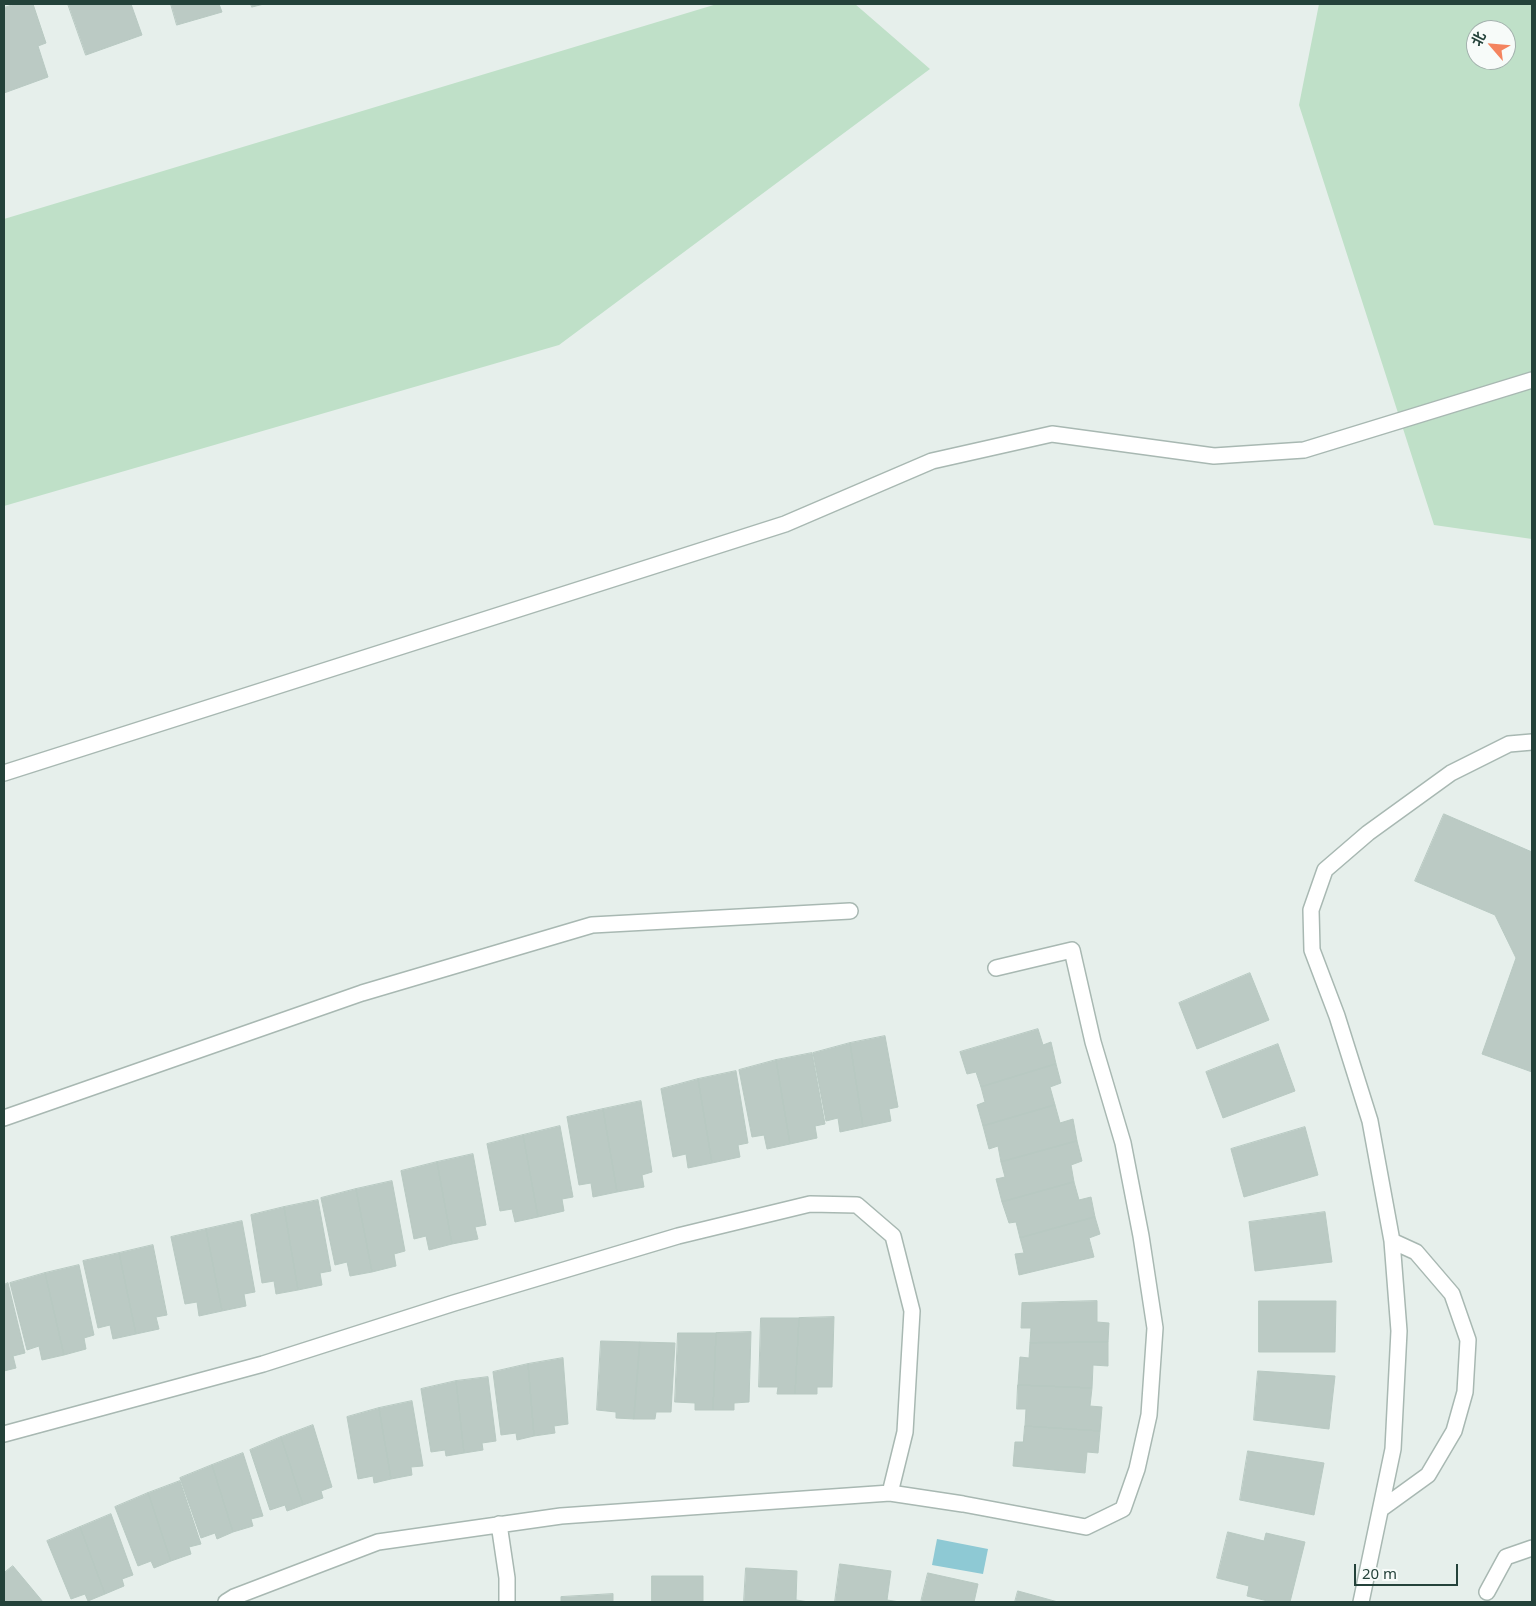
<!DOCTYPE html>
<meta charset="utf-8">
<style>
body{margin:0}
#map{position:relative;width:1536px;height:1606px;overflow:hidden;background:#e6efeb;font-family:"Noto Sans","Noto Sans SC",sans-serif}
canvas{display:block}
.frame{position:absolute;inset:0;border:5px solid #24423a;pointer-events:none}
.north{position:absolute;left:1466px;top:20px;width:50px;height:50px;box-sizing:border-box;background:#f7fbf9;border:1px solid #a3b1ad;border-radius:50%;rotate:297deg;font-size:14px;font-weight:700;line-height:20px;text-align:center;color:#24423a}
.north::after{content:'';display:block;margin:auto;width:18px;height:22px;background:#f4845f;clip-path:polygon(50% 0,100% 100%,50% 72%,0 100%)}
.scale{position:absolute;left:1354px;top:1564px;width:104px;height:22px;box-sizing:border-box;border:2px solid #24423a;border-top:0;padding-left:6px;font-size:15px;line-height:18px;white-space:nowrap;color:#24423a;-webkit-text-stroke:4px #f7fbf9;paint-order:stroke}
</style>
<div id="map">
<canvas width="1536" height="1606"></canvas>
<div class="frame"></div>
<div class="north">北</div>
<div class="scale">20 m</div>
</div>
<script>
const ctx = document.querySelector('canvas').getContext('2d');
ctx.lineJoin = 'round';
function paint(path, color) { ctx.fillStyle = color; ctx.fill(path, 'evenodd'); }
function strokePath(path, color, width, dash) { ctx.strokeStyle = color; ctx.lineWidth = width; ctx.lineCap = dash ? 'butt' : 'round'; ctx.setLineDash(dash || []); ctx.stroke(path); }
paint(new Path2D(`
 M717,4H855L930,69L559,345L4,506V219Z
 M1319,4H1532V539L1434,525L1299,105ZM1476,30H1506V60H1476Z`), '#bfe0c8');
paint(new Path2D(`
 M937,1539L988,1549L983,1574L932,1565Z`), '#8ec9d4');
const building = new Path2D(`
 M15,4H33L46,43L38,46L48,77L4,93V8Z
 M68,4H133H131L142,35L86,55Z
 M171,4H219L222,12L177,25Z
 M251,4H264L252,7Z
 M1444,814L1532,852V1072L1482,1054L1516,958L1495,915L1415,881Z
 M1250,973L1269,1020L1197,1049L1179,1003Z
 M1038,1029L1043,1045L1051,1042L1056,1064L981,1087L976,1072L967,1074L960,1052Z
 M885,1036L898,1107L889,1109L891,1121L863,1127L850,1043Z
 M850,1043L863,1127L840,1132L838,1118L826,1121L813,1053Z
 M1278,1044L1295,1091L1223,1118L1206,1072Z
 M812,1053L825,1124L815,1126L817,1138L790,1144L776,1060Z
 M776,1060L790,1144L767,1149L764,1135L752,1137L739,1070Z
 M1056,1064L1061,1083L1050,1087L1055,1105L983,1126L977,1105L985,1102L981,1087Z
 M736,1071L748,1143L738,1145L740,1157L712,1163L698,1079Z
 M698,1079L712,1163L688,1168L686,1154L673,1157L661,1089Z
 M641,1101L652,1172L642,1175L644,1187L617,1192L603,1109Z
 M1055,1105L1060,1123L1073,1119L1077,1141L1001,1162L998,1146L989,1149L983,1126Z
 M603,1109L617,1192L593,1197L591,1183L579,1185L567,1117Z
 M560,1126L573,1197L562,1199L564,1211L538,1217L523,1135Z
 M1305,1127L1318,1175L1244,1197L1231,1149Z
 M523,1135L538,1217L515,1222L512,1209L500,1211L487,1144Z
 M1077,1141L1082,1161L1071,1165L1074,1182L1002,1202L996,1179L1005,1177L1001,1162Z
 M473,1154L486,1225L475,1227L478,1239L452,1244L437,1162Z
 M437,1162L452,1244L429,1250L426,1236L414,1239L401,1171Z
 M392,1181L405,1251L394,1254L396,1266L372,1272L356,1189Z
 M1074,1182L1079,1200L1091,1197L1095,1217L1020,1238L1016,1222L1009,1223L1002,1202Z
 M356,1189L372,1272L350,1276L347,1262L335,1265L321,1198Z
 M318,1200L331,1271L320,1273L322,1285L298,1290L284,1207Z
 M284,1207L298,1290L276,1294L274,1281L262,1283L251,1215Z
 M1325,1212L1332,1262L1255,1271L1249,1222Z
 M1095,1217L1100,1234L1089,1238L1094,1257L1019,1275L1015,1254L1024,1253L1020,1238Z
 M242,1221L255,1292L244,1294L246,1306L222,1311L206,1229Z
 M206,1229L222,1311L199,1316L197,1302L185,1304L171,1237Z
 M153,1245L167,1315L156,1317L159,1329L136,1334L119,1253Z
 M119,1253L136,1334L113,1339L110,1325L98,1328L83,1261Z
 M79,1265L94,1335L84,1338L86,1349L64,1355L45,1273Z
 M45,1273L64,1355L42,1360L39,1346L27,1350L10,1283Z
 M8,1283L25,1353L13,1356L16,1368L4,1371V1285Z
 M1097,1301V1322L1109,1323L1108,1342L1030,1343L1031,1328H1021L1022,1303Z
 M1259,1301H1336L1335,1352H1259Z
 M834,1317L832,1387H817V1394H795L799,1318Z
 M761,1318H799L795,1394H777L778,1387H759Z
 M751,1332L749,1402L734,1403V1410H713L716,1333Z
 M678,1333H716L713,1410H695V1403L675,1402Z
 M601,1341L640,1342L634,1419L616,1418V1412L597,1410Z
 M640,1342L675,1343L671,1412H656L655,1419H634Z
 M1108,1342V1366L1093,1365L1092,1388L1018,1385L1020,1357L1029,1358L1030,1343Z
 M563,1358L568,1424L554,1426L555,1433L534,1436L528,1364Z
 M528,1364L534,1436L517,1440L516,1433L501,1435L493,1372Z
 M1258,1371L1335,1376L1329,1429L1254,1420Z
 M488,1377L496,1441L482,1443L483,1450L464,1453L456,1381Z
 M456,1381L464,1453L446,1456L445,1450L431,1452L421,1389Z
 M1018,1385L1092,1388L1090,1406L1102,1407L1100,1431L1025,1426L1026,1409H1017Z
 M412,1401L423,1466L411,1467L412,1475L391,1479L379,1408Z
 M379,1408L391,1479L374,1483L373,1476L358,1479L347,1417Z
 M313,1425L332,1487L321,1491L323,1498L303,1505L281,1437Z
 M1025,1426L1100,1431L1098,1453L1087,1452L1085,1473L1013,1466L1015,1442H1023Z
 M281,1437L303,1505L287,1511L285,1505L270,1510L250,1450Z
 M1248,1451L1324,1463L1314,1515L1240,1500Z
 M243,1453L263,1516L251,1519L253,1526L233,1532L212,1465Z
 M212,1465L233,1532L217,1539L215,1533L201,1538L180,1478Z
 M180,1481L201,1544L189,1547L191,1554L171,1561L148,1493Z
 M148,1493L171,1561L154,1568L151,1561L138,1566L115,1507Z
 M111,1514L133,1575L122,1579L124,1586L105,1594L80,1527Z
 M80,1527L105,1594L88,1601L85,1594L71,1599L47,1541Z
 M1228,1532L1264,1541L1266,1533L1305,1542L1290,1602H1272L1247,1596L1249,1586L1217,1578Z
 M840,1564L891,1571L887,1600L900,1602H835Z
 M13,1566L43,1602H4V1573Z
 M746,1568L797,1571L796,1600L809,1602H744Z
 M928,1573L978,1584L974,1602H921Z
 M652,1576H703V1602H652Z
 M1018,1591L1058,1602H1015Z
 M613,1594V1602H561V1597Z`);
paint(building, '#bbcac4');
strokePath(building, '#b8c9c2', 1);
const minor = new Path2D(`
 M4,773L785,524L932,461L1052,434L1214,456L1304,450L1532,380
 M4,1118L362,993L592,925L850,911
 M4,1434L263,1364L454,1303L678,1236L810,1204L857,1205L893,1236L912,1311L905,1432L890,1493L561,1516L378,1542L234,1597L226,1602
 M890,1493L963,1504L1086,1527L1123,1509L1137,1469L1149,1415L1155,1328L1141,1236L1123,1143L1093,1042L1072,950L996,968
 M1381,1509L1428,1475L1454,1431L1465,1392L1468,1340L1452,1294L1416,1252L1392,1241
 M499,1524L507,1578V1602
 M1487,1592L1506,1557L1532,1548
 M1361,1602L1393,1449L1399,1331L1392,1241L1370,1121L1337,1016L1312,950L1311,910L1325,870L1368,833L1451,773L1509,744L1532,742`);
strokePath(minor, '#a8b8b2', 18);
strokePath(minor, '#fff', 15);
</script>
